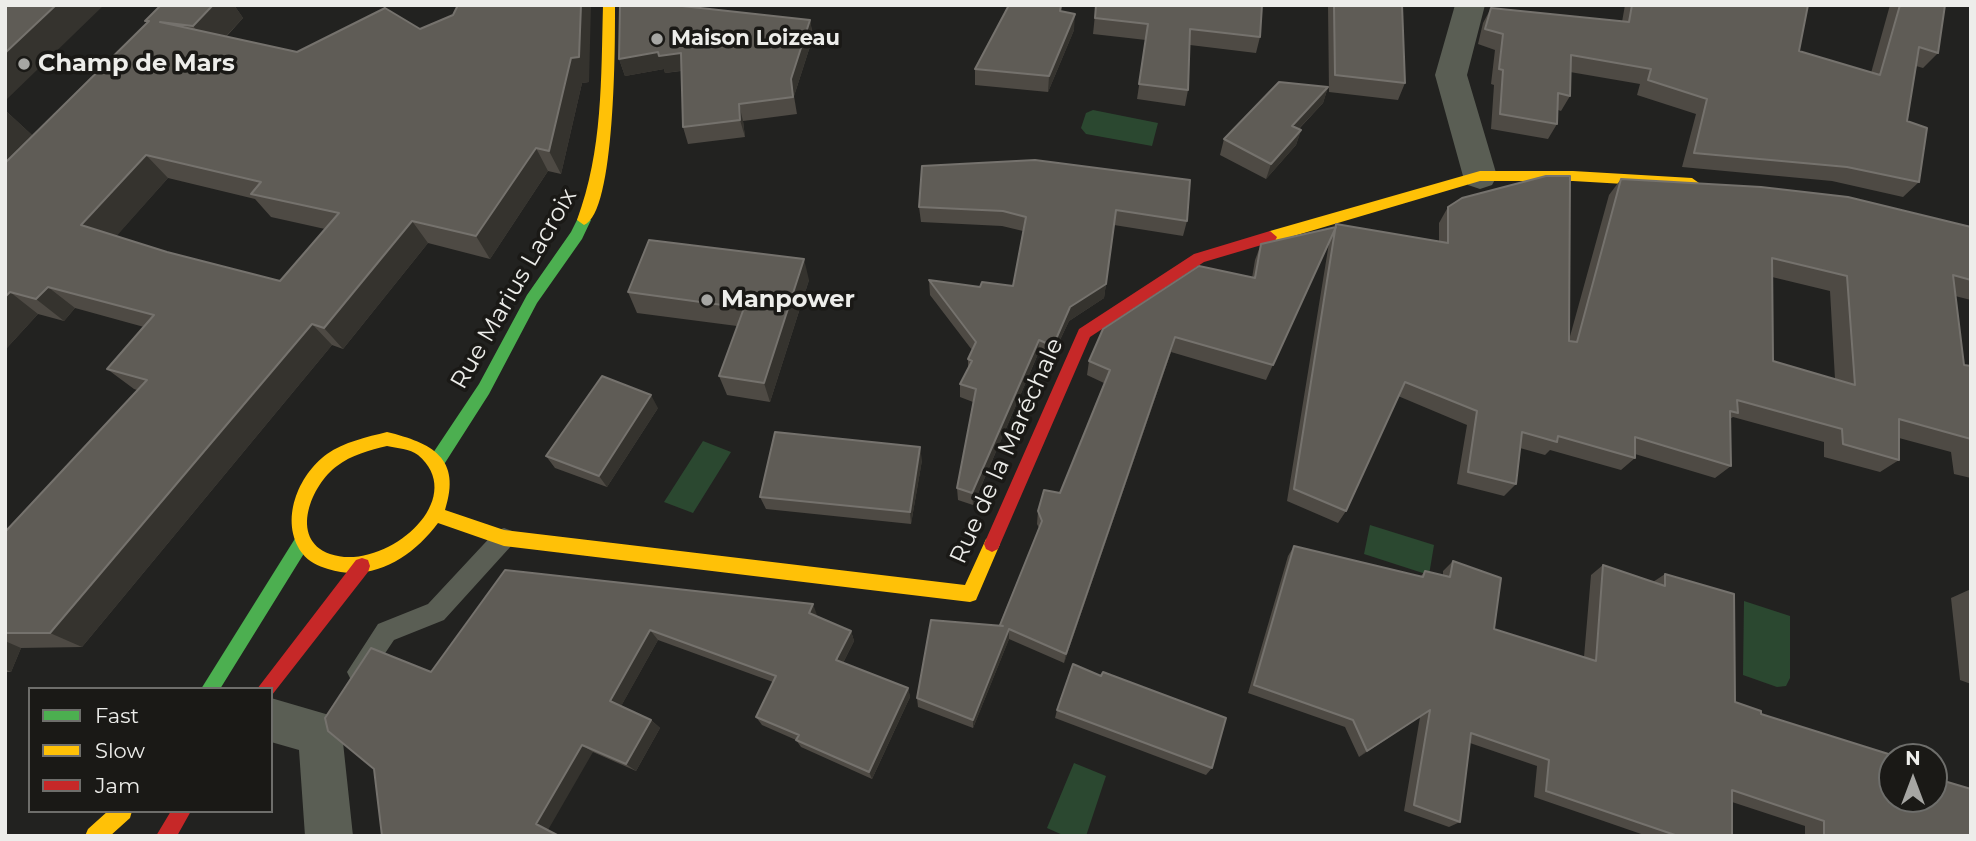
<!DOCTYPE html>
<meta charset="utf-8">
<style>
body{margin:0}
#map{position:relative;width:1976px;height:841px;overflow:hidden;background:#222220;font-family:Montserrat,sans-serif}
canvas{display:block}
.frame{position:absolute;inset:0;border:7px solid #ededea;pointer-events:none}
.legend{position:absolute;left:28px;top:687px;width:245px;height:126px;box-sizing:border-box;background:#1a1916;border:2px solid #6e6e6b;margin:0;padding:9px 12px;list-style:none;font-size:21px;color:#ededea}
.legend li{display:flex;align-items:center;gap:14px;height:35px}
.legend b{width:35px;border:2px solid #6e6e6b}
.north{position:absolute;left:1878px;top:743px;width:70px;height:70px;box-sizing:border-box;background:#1a1916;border:2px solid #6e6e6b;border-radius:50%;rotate:0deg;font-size:19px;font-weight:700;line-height:28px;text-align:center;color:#ededea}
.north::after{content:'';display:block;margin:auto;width:24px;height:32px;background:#a6a6a3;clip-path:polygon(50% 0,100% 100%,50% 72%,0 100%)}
</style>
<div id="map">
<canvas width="1976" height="841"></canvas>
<div class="frame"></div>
<ul class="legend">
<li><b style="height:9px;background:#4caf50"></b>Fast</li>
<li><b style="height:9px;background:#ffc107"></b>Slow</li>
<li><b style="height:9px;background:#c62828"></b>Jam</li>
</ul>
<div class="north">N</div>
</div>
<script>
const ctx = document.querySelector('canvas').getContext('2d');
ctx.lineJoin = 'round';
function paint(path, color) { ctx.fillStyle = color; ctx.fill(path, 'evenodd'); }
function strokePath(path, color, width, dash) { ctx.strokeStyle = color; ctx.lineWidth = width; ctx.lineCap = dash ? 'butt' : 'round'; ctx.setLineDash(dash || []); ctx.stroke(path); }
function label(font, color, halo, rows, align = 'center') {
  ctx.font = font + ' Montserrat,sans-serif'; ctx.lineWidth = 7; ctx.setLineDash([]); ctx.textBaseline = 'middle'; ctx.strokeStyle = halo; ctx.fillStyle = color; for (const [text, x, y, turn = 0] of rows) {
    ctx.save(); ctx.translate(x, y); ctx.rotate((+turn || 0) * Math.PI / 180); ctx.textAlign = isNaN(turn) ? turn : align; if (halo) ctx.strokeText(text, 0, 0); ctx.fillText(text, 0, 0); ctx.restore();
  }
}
paint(new Path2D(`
 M1093,110L1158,123L1152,146L1086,134L1081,128L1086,113Z
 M703,441L731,452L693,513L664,502Z
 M1370,525L1434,545L1429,575L1364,554Z
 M1744,601L1790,616V678L1786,686L1777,687L1743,675Z
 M1074,763L1106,776L1086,836H1065L1047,828Z`), '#2b4830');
paint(new Path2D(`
 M504,528L512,531L515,538L512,545L444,620L394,640L367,680L359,684L351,680L347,672L378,624L428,604L496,531Z`), '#5a5e54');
paint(new Path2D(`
 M1455,5H1485L1467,75L1497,176L1492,185L1480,189L1468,185L1463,176L1435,75Z
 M271,698L336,717L342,733L353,836H305L299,750L271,742Z`), '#5a5e54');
paint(new Path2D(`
 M584,215L591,220L582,239L537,303L489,394L443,466L437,468L431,466L429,461L431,456L479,384L527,295L571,232L579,216Z
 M302,534L308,537L310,542L308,547L220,689H201L296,537Z`), '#4caf50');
paint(new Path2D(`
 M603,5H615C615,39 616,214 584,225L577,220C603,150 601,79 603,5Z
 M1480,171H1573L1692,178L1699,183L1692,188L1573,181H1480L1270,243L1263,237L1270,231Z
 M387,432C432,443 462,458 445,510L504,530L965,585L986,539L992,536L998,539L1000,544L976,600L970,602L504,546L438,523C412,558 372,583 328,569C318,566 309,562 302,553C279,521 298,475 327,454C344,442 367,437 387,432ZM387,446C397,448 410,449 418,455C471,500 384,573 330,554C288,539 312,484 337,466C351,455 370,450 387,446Z
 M108,811H132L130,818L110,836H85L88,829Z`), '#ffc107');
paint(new Path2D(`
 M1270,231L1277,237L1275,241L1204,262L1090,337L998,549L992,552L986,549L984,544L1079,329L1194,254Z
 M362,558L368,560L370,566L368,572L272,695L271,689H257L356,560Z
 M171,811H191L177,836H156Z`), '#c62828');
paint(new Path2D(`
 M161,5H234L243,18L226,37L297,52L420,29L453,15L589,82L582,83L561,174L548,171L490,259L428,243L343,349L332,345L82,647L21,648L11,672H5V532L137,390L134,389L107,369L144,327L75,308L64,321L38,314L5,350V111L7,112L33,136L147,23L145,21ZM168,178L255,199L271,217L325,229L280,281L167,252L116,236Z
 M1009,5H1062L1061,11L1074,30L1048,92L975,85V69Z
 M1096,5L1260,37L1256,53L1190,45L1188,90L1185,106L1137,99L1146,40L1093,34Z
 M1328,5H1402L1405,83L1398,100L1329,92Z
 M1625,5H1808L1799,51L1871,73L1890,5H1945L1938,53L1923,68L1916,66L1907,121L1919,182L1903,197L1832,181L1682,167L1696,114L1637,95L1640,84L1570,72V96L1561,111L1558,110L1557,124L1548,139L1491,129L1494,85L1491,84L1495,50L1478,44L1483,23L1491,8L1622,22Z
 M810,20L813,37L794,96L797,114L743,121L745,137L688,144L683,127L681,71L665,73L664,69L625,76L619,59Z
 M1328,87L1323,103L1299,129L1301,130L1296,145L1266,179L1220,155L1224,139Z
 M922,166L1187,221L1183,236L1114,225L1104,298L1069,321L1051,359L1038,354L973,505L958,500L957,488L973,402L960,397V384L968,368V359L972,350L930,295L929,280L980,287L1013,286L1023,231L1002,226L921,222L919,207Z
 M1621,179L1971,227V300L1955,296L1964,365L1971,366V478L1954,474L1951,452L1899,438V460L1880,472L1824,457V442L1733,417L1730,419L1731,466L1715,478L1635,454V458L1621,470L1550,450L1545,455L1520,448L1516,484L1504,496L1457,484L1467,425L1398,396L1346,511L1338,523L1287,501L1329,243L1266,380L1171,352L1064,663L1009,639L973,728L918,707L917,698L999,626L1039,528L1037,524L1038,511L1060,493L1104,383L1087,375L1089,361L1252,278L1255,260L1261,244L1335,227L1336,224L1439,241V223L1448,207L1569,340L1609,195ZM1772,277L1830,291L1835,379L1773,361Z
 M809,280L770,402L727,395L719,376L737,326L637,313L628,292Z
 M658,408L607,487L555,468L546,456Z
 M922,460L911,524L766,509L760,497Z
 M1294,546L1420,577L1425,571L1443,576V571L1453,561L1494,629L1584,657L1591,575L1603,565L1653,582L1665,574L1735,702L1761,714L1892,757L1971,836H1805V826L1732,802V836H1647L1534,797L1537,766L1470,743L1460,822L1449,827L1404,811L1420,717L1359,757L1345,727L1248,693L1288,556Z
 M505,570L817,615L816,616L851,631L854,641L843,663L908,688L910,697L872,779L801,747L796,740L762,725L756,717L773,682L658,640L621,706L651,720L660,728L636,771L593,752L382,836L431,672Z
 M1971,589V684L1960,680L1951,598Z
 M1057,710L1212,768L1206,775L1055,718Z`), '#4e4a44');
paint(new Path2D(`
 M56,5H104L5,101V53Z
 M213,5H234L243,18L213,50L193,26Z
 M581,5H591L589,82L582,83L561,174L549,151Z
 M1075,14L1074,30L1048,92L1049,76Z
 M810,20L813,37L794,96L797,114L791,79Z
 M658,52L681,53L686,70L665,73L664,69L625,76L619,59Z
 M1328,87L1323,103L1287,141L1292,126Z
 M739,104L743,121L745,137L740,120Z
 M7,112L33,136L5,163V114Z
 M1301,130L1296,145L1266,179L1271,164Z
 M536,148L548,171L490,259L476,236Z
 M146,155L168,178L106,248L81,225Z
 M412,221L428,243L343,349L324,328Z
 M804,259L809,280L770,402L764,383Z
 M1106,284L1104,298L1069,321L1051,359L1053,346L1070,307Z
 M48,287L75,308L64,321L36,299Z
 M10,292L38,314L5,350V297Z
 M312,324L332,345L82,647L50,633Z
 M1175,337L1171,352L1064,663L1066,654Z
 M1039,340L1038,354L973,505L972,493Z
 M651,395L658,408L607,487L599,476Z
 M920,447L922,460L911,524L910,512Z
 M813,604L817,615L813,623L809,613Z
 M1009,629V639L973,728V720Z
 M650,630L658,640L619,710L610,701Z
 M851,631L854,641L840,669L836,660Z
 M5,641L21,648L11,672L5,669Z
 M908,688L910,697L872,779L869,772Z
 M1430,710L1420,717L1359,757L1367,751Z
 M651,720L660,728L636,771L626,764Z
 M582,745L593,752L548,830L536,824Z`), '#35332e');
const building = new Path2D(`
 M5,5H56L5,53Z
 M161,5H213L193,26L160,22L297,52L385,8L420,29L453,15L458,5H581L579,57L571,58L549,151L536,148L476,236L412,221L324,328L312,324L50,633H5V532L147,380L107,369L154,315L48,287L36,299L10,292L5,297V163L149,21H145ZM146,155L261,182L251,194L339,213L280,281L167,252L81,225Z
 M620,5H673L810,20L791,79L793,97L739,104L740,120L683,127L681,53L659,56L658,52L619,59Z
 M1009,5H1061L1060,11L1075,14L1049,76L975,69Z
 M1096,5H1262L1260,37L1190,29L1188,90L1139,84L1148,24L1095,18Z
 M1334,5H1402L1405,83L1335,75Z
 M1632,5H1808L1799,51L1880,75L1900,5H1945L1938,53L1919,47L1907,121L1927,128L1919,182L1847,167L1694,153L1707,99L1648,80L1651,69L1571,55L1570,96L1558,93L1557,124L1500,114L1503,70L1499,69L1503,34L1485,29L1491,8L1629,22Z
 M1279,82L1328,87L1292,126L1301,130L1271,164L1224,139Z
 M1035,160L1190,180L1187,221L1116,210L1106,284L1070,307L1053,346L1039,340L972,493L957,488L976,389L960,384L972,361L968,359L976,342L929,280L980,287L982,282L1013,286L1026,217L1003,211L919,207L922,166Z
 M1546,176H1570L1569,341L1577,342L1621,179L1761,187L1848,197L1971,227V280L1953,275L1964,365L1971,366V439L1899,419V460L1843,444L1842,429L1737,400L1738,413L1730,411L1731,466L1635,437V458L1558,436L1557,442L1522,432L1516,484L1468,472L1477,411L1405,382L1346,511L1294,489L1336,224L1448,243V207L1462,198ZM1772,258L1847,276L1855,385L1773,361Z
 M1336,227L1273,365L1175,337L1066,654L1009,629L973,720L917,698L931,620L1003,626L1000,625L1042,521L1038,511L1044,490L1060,493L1110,370L1089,361L1103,329L1199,266L1255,278L1261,244Z
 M649,240L804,259L764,383L719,376L744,308L628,292Z
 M602,376L651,395L599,476L546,456Z
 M775,432L920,447L910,512L760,497Z
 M1294,546L1423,577L1425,571L1450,577L1453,561L1501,578L1494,629L1596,661L1603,565L1665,586V574L1734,594L1735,702L1761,711V714L1898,757H1892V799H1934V778L1971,789V836H1824V821L1732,790V836H1678L1546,791L1549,760L1471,733L1460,822L1414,805L1430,710L1367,751L1353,720L1254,685Z
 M505,570L813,604L809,613L851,631L836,660L908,688L869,772L796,740L799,735L756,717L776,676L650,630L610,701L651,720L626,764L582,745L536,824L559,836H382L374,769L328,731L325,718L371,648L431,672Z
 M1073,664L1101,676L1103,672L1226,718L1212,768L1057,710Z`);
paint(building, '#5f5c56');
strokePath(building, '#75726d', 2);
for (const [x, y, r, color] of [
 [657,39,7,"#a6a6a3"],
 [24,64,7,"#a6a6a3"],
 [707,300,7,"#a6a6a3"]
]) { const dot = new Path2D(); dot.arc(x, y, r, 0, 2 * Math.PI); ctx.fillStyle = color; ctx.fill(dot); strokePath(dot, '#1a1916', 2.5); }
label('bold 21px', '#ededea', '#1a1916', [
 ["Maison Loizeau",671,39]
], 'left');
label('bold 24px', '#ededea', '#1a1916', [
 ["Champ de Mars",38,64],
 ["Manpower",721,300]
], 'left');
label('24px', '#ededea', '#1a1916', [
 ["Rue Marius Lacroix",514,289,-60],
 ["Rue de la Maréchale",1007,451,-66]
]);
</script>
